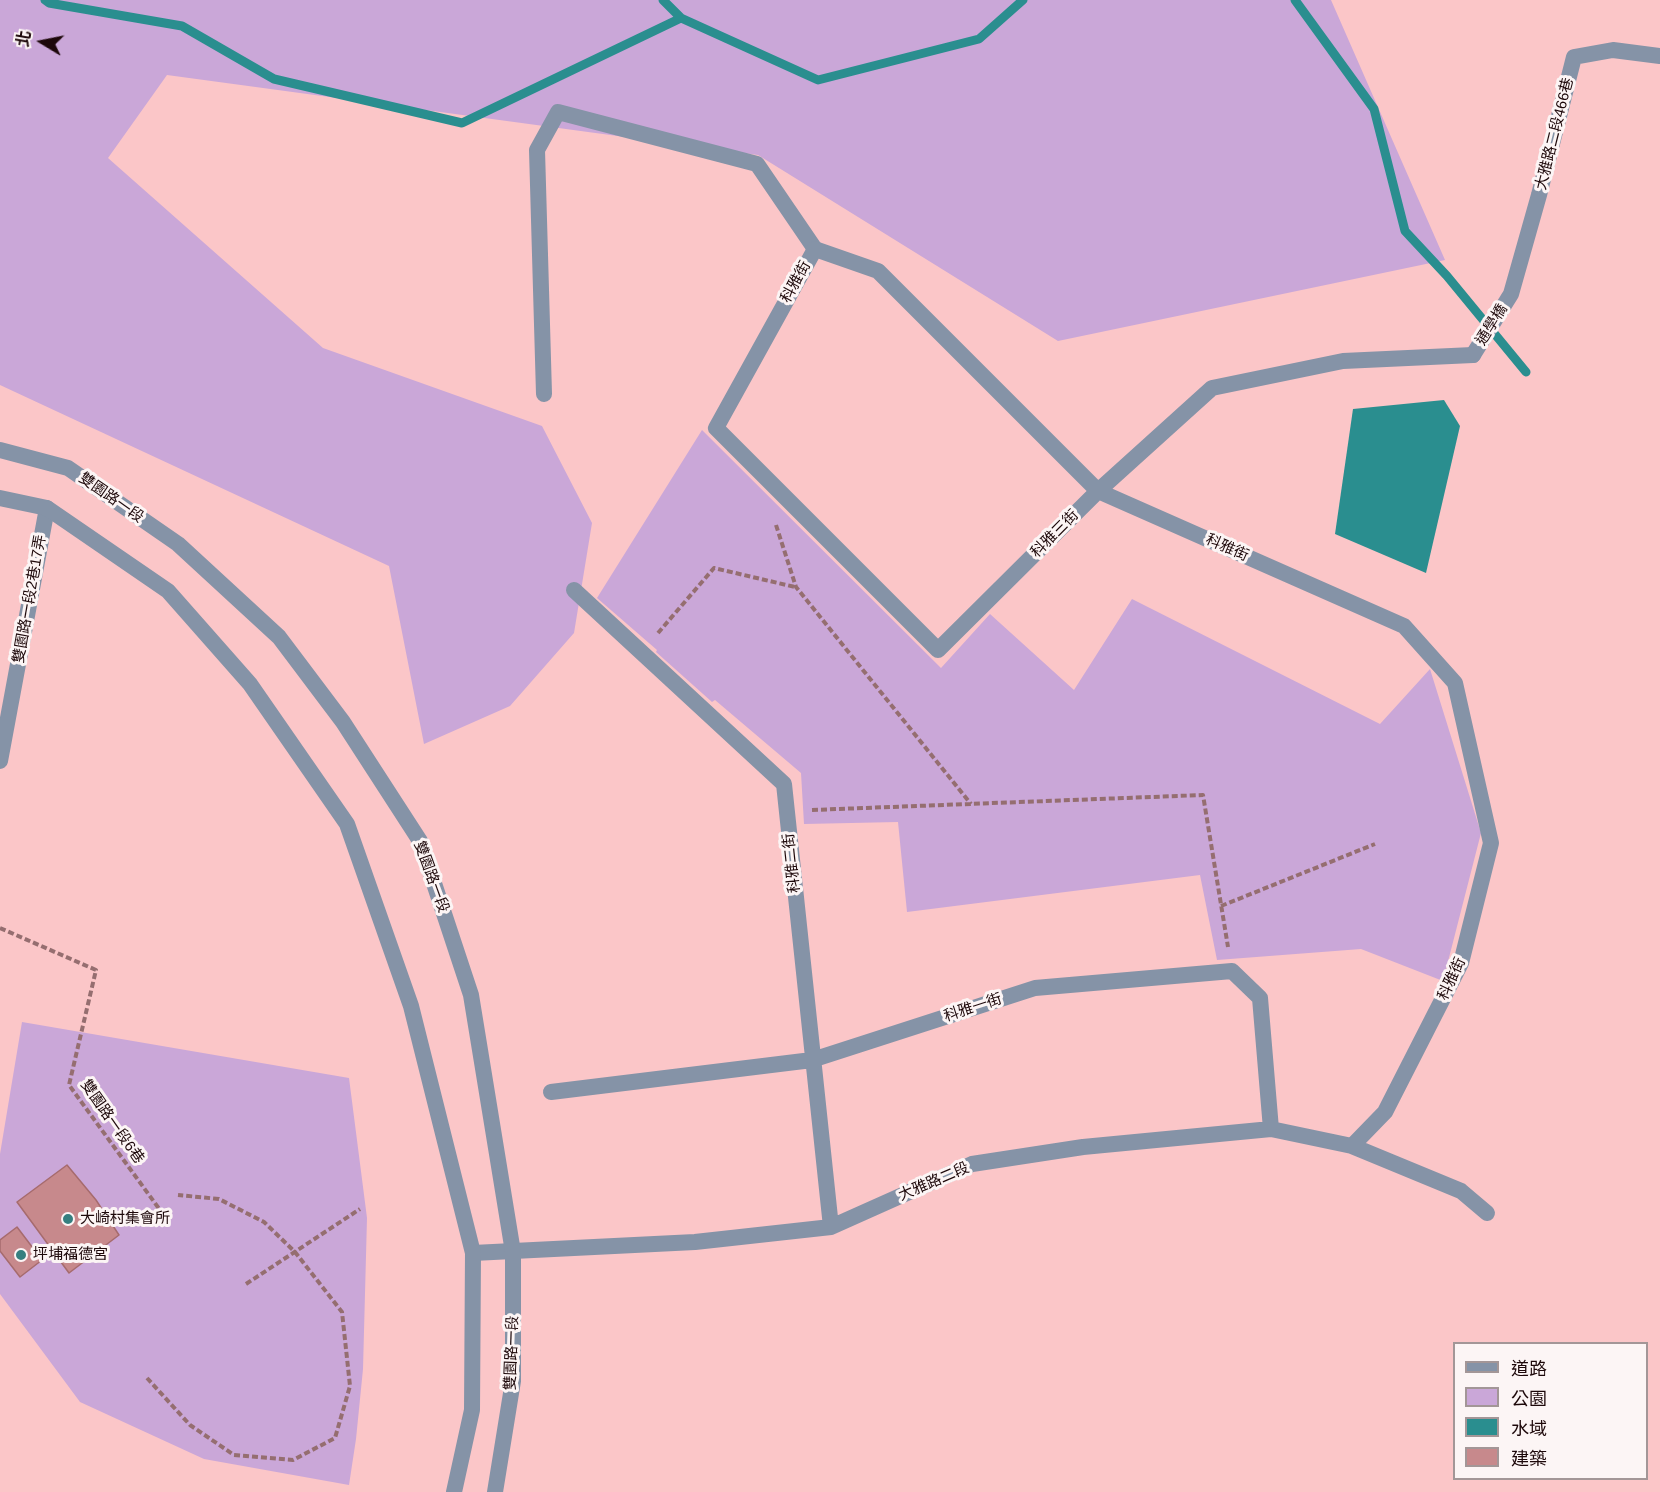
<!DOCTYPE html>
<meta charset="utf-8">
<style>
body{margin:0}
#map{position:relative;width:1660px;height:1492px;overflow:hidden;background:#fbc6c8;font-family:Helvetica,"Noto Sans TC",sans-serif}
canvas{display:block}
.legend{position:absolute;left:1453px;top:1342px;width:195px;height:138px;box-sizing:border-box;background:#fcf5f5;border:2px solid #a39697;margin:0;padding:8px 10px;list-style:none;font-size:18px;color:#1d080a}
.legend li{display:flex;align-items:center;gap:12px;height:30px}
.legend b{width:30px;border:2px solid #a39697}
.north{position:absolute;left:12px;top:12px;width:60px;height:60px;-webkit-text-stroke:4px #fcf5f5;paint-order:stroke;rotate:280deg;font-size:16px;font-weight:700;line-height:24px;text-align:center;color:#1d080a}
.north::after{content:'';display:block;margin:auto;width:21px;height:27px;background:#1d080a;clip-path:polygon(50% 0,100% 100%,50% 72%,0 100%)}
</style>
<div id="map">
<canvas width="1660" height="1492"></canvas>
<ul class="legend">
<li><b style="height:8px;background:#8593a7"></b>道路</li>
<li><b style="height:16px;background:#caa7d8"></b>公園</li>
<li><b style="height:16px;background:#2a8e8f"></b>水域</li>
<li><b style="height:16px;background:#c7898c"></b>建築</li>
</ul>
<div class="north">北</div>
</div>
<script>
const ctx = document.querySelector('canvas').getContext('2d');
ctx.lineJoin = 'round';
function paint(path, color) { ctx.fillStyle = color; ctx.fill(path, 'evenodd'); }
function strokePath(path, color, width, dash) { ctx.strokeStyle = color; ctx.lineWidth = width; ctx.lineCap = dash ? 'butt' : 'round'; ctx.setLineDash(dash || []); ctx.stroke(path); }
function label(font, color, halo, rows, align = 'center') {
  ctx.font = font + ' Helvetica,"Noto Sans TC",sans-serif'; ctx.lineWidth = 6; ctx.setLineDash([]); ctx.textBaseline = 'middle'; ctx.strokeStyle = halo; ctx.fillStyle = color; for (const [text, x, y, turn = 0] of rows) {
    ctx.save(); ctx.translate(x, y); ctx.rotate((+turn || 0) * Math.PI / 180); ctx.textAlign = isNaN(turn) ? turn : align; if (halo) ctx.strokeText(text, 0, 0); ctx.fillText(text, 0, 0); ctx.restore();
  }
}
paint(new Path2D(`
 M0,0H1331L1445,260L1058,341L758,155L167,75L108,158L323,348L542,426L592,523L574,633L510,706L424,744L389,566L0,385Z
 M702,430L941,668L990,614L1074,690L1132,599L1380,724L1430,669L1481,833L1443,981L1361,949L1217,960L1200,875L907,912L898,822L804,824L801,773L715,700L712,702L656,652L657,650L597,598Z
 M22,1022L349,1078L367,1218L363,1369L356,1439L349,1485L204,1459L80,1402L0,1294V1154Z`), '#caa7d8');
paint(new Path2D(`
 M1444,400L1460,426L1426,573L1335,534L1353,409Z`), '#2a8e8f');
strokePath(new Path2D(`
 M45,0L49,3L182,26L274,79L462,123L681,18
 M663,0L681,18L818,80L979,39L1023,0
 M1295,0L1374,109L1405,231L1447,276L1526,372`), '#2a8e8f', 9);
const building = new Path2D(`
 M67,1165L96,1200L119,1235L69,1273L17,1202Z
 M17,1227L42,1260L20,1277L0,1251V1240Z`);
paint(building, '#c7898c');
strokePath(building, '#a66b6d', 1.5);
strokePath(new Path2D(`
 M776,525L796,587L971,804
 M658,633L714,568L795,587
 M812,810L1203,795L1228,947
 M1221,906L1375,844
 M0,928L96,970L69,1085L160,1210
 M246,1284L360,1209
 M147,1378L190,1425L234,1455L293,1460L335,1438L350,1386L342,1312L295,1252L264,1222L219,1199L178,1195`), '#956e70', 4, [6, 3]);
strokePath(new Path2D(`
 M1473,355L1511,294L1539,195L1574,57L1613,50L1660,56
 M544,394L537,150L558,112L757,164L815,249
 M0,761L47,508`), '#8593a7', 16);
strokePath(new Path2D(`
 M574,590L784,784L831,1227
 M551,1092L812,1060L1035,988L1232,971L1260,998L1271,1129
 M1352,1146L1461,1191L1487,1213
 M473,1253L695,1242L831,1227L972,1164L1083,1147L1271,1129L1352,1146L1385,1112L1461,963L1491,843L1455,683L1404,626L1098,491L878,271L815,249L716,428L938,650L1098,491L1212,388L1343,361L1473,355`), '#8593a7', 16);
strokePath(new Path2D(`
 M0,450L68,468L178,544L279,637L343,722L420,841L471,995L513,1252V1381L495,1492
 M0,498L47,508L168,591L250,684L347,824L411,1006L473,1253L472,1410L454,1492`), '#8593a7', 16);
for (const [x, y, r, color] of [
 [68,1219,6,"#367f80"],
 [21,1255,6,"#367f80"]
]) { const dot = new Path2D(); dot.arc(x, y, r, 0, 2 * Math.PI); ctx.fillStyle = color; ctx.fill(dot); strokePath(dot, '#fcf5f5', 2); }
label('15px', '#1d080a', '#fcf5f5', [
 ["大雅路二段466巷",1555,134,-76],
 ["科雅街",796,282,-61],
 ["通學橋",1492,325,-58],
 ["雙園路一段",111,498,35],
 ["科雅三街",1055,534,-45],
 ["科雅街",1227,548,24],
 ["雙園路一段2巷17弄",30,599,-80],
 ["科雅二街",792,863,-96],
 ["雙園路一段",431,877,70],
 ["科雅街",1452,979,-65],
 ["科雅一街",973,1008,-18],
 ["雙園路一段6巷",112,1122,55],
 ["大雅路二段",934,1182,-23],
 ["雙園路一段",512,1353,-88]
]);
label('15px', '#1d080a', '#fcf5f5', [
 ["大崎村集會所",80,1219],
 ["坪埔福德宮",33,1255]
], 'left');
</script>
